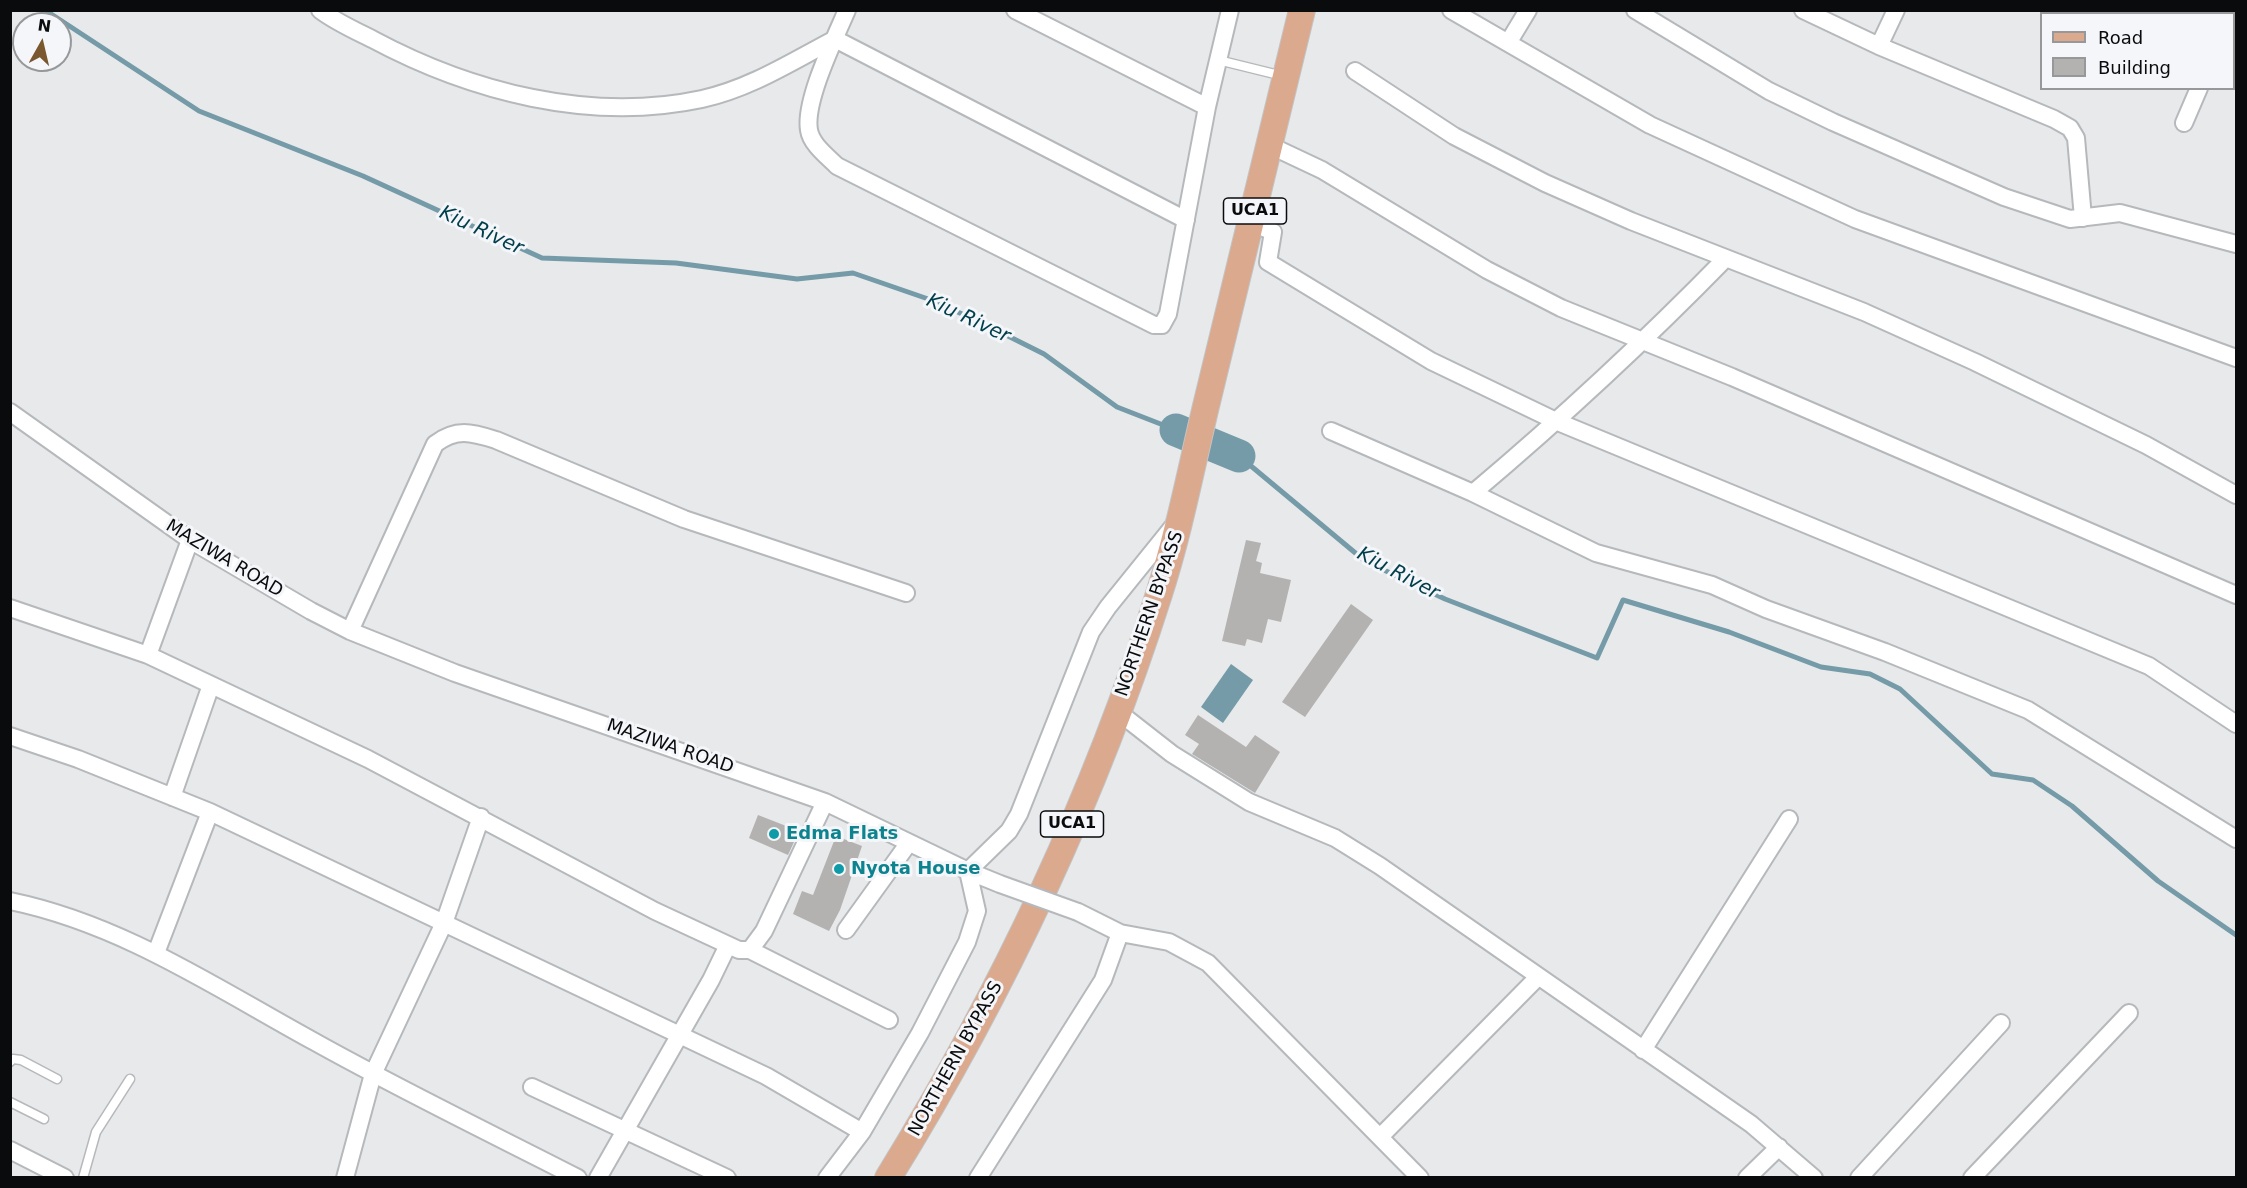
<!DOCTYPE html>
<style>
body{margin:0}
#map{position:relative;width:2247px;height:1188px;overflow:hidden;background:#e7e9eb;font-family:"DejaVu Sans",sans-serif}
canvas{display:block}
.frame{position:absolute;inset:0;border:12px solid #0a0b0c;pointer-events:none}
.legend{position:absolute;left:2040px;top:12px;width:195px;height:78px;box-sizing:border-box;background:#f4f6f9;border:2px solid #96989a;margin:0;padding:8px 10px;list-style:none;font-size:18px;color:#0a0b0c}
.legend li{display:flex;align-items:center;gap:12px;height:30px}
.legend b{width:30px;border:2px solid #96989a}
.north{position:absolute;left:12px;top:12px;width:60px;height:60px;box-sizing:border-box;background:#f4f6f9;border:2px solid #96989a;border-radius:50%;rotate:8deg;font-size:16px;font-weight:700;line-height:24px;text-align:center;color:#0a0b0c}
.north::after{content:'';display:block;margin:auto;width:21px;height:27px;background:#7a582f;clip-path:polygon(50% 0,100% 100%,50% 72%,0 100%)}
</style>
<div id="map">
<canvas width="2247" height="1188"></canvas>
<div class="frame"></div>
<ul class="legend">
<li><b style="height:8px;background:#daa98e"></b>Road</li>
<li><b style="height:16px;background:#b4b2b0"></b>Building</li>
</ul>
<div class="north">N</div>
</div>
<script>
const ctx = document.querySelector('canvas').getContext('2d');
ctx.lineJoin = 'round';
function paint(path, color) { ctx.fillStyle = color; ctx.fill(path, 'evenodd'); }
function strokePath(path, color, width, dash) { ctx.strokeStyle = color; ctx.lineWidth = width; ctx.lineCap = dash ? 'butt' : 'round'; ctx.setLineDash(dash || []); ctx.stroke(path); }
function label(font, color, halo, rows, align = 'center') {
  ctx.font = font + ' "DejaVu Sans",sans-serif'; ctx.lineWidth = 6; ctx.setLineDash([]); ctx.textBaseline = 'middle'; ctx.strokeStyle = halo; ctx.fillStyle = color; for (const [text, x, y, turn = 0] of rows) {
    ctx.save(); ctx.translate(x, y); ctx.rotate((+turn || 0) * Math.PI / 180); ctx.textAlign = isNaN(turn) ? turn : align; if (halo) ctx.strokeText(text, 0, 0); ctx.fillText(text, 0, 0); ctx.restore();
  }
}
paint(new Path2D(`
 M1231,664L1253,680L1223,723L1201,707Z`), '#749ba7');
strokePath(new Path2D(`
 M45,10L199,111L363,176L542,258L676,263L797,279L853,273L934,301L988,326L1044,354L1117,407L1176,430
 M1239,456L1365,561L1445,599L1597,658L1623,600L1729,632L1821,667L1870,674L1900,689L1992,774L2033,780L2072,806L2158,881L2236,935`), '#749ba7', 5);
strokePath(new Path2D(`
 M1176,430L1239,456`), '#749ba7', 33);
paint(new Path2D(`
 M1246,540L1261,543L1256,561L1262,563L1260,573L1291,580L1281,622L1268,619L1262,643L1247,639L1245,646L1222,641Z
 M1351,604L1373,620L1305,717L1282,702Z
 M1198,715L1246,747L1255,735L1280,752L1255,793L1192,754L1199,744L1185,735Z
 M758,815L799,831L788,855L749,838Z
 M836,836L862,846L840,910L829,931L793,914L802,891L813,895Z`), '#b4b2b0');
const lane = new Path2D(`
 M1218,60L1283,76
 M10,1062L13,1059L21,1060L57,1079
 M10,1102L44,1119
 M83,1178L96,1132L130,1079`);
const street = new Path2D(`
 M320,10C336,22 354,30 372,39C471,92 590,123 702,99C751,88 791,62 835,39
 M847,10C835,38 804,101 809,130C811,144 827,156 837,166L1154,325H1162L1168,314L1207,107L1230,10
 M1015,10L1207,107
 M1451,10L1650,125L1855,219L2236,358
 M1635,10L1769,91L1833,122L2004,197L2070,219L2120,213L2236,244
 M1803,10L1879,46L2054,119L2070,128L2076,138L2083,218
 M2233,14L2235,10
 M835,39L1186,220
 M1508,43L1528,10
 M1879,46L1896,10
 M1355,71L1454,136L1545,183L1631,221L1864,312L1975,362L2146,445L2236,495
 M2184,123L2199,88
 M1269,145L1322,170L1487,270L1561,308L1732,377L2236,595
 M1252,223L1273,232L1268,262L1431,361L1558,422L2149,666L2236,724
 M10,412L190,540L311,611L350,631L455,673L825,802L968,871L1009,831L1019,814L1091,632L1108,607L1175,524
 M1331,431L1473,493L1596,553L1712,585L1766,609L1885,652L2028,710L2236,839
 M1473,493C1562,418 1644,342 1726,258
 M10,608L148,655L368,759L655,911L739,950H750L764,931L825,802
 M350,631L435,444C456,428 471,432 496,440L684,519L906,593
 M148,655L190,540
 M1117,711L1172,754L1249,802L1335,838L1380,866L1751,1124L1814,1178
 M10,736L78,759L210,812L766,1076L862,1132
 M172,797L211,685
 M968,871L1000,884
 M10,901C122,924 216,988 315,1042C401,1090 490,1133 578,1178
 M1078,912L1120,933
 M846,930L908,844
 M750,950L889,1020
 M156,953L210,812
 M1643,1050L1789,819
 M532,1087L727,1178
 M1380,1137L1538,977
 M10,1150L65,1178
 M345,1178L373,1074L444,923L481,817
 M598,1178L711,980L728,945
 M827,1178L862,1132L920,1033L967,942L977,911L968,871
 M978,1178L1103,980L1120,933L1169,942L1208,963L1420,1178
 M1747,1178L1779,1147
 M1859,1178L2001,1023
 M1972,1178L2129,1013`);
const primary = new Path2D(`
 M888,1178C1001,995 1094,799 1159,594C1179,532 1191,469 1206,406C1238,274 1270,142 1302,10`);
strokePath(lane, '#b6b9bb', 11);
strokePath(street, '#b6b9bb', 20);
strokePath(primary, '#c4c4c5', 28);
strokePath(lane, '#fff', 8);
strokePath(street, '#fff', 16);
strokePath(primary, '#daa98e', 26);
const streetBridge = new Path2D(`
 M1000,884L1078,912`);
strokePath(streetBridge, '#b6b9bb', 20, []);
strokePath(streetBridge, '#fff', 16);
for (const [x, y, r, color] of [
 [774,834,6,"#0f9aa8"],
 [839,869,6,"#0f9aa8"]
]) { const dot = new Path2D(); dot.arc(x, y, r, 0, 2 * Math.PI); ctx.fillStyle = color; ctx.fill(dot); strokePath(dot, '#f4f6f9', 2); }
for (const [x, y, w] of [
 [1255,211,63],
 [1072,824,63]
]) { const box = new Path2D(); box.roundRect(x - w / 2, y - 13, w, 26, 4.5); ctx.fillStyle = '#f4f6f9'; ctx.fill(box); strokePath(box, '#0a0b0c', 1.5); }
label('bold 16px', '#0a0b0c', null, [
 ["UCA1",1255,211],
 ["UCA1",1072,824]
]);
label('18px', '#0a0b0c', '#f4f6f9', [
 ["MAZIWA ROAD",224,559,31],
 ["NORTHERN BYPASS",1150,614,-71],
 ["MAZIWA ROAD",670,747,19],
 ["NORTHERN BYPASS",956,1059,-61]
]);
label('bold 18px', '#0d838f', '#f4f6f9', [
 ["Edma Flats",786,834],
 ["Nyota House",851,869]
], 'left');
label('italic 20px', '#003e4b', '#f4f6f9', [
 ["Kiu River",481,231,25],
 ["Kiu River",968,319,25],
 ["Kiu River",1398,574,28]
]);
</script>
